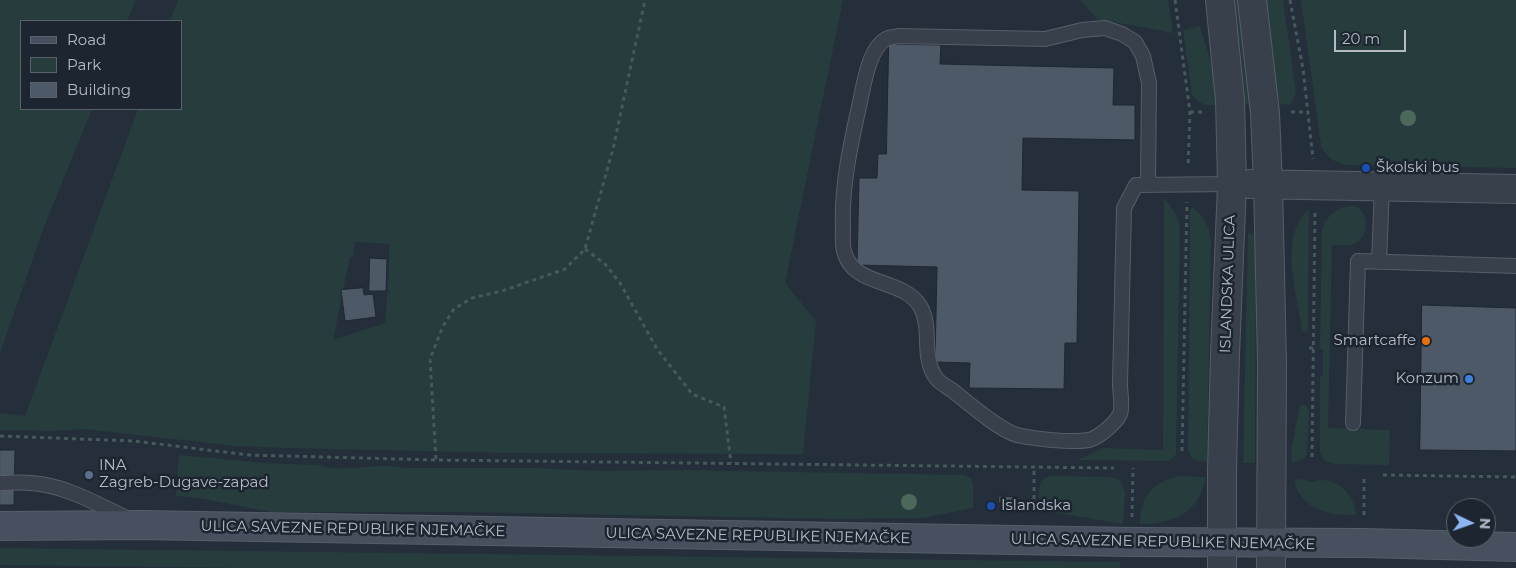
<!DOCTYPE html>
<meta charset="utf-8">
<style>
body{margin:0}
#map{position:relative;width:1516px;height:568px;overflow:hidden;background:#242f3b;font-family:Montserrat,sans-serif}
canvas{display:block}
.legend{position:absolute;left:20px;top:20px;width:162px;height:90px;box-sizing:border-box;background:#1d2630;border:1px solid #59626c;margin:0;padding:6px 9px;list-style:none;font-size:15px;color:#b4bbc7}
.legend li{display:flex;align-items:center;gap:10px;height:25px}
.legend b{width:25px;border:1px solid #59626c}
.north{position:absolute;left:1446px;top:498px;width:50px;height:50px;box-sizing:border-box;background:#1d2630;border:1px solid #59626c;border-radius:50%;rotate:93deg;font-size:14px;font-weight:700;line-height:20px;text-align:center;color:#b4bbc7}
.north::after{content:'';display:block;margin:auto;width:18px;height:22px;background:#8eb6f2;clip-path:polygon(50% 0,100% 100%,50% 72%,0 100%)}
.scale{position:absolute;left:1334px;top:30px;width:72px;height:22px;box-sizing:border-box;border:2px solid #b4bbc7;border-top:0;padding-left:6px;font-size:15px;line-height:18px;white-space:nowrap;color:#b4bbc7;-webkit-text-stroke:4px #1d2630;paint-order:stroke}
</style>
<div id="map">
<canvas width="1516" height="568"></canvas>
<ul class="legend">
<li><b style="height:6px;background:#46505e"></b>Road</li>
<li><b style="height:14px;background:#273c3d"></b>Park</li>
<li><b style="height:14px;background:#4e5967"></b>Building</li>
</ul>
<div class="north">N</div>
<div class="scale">20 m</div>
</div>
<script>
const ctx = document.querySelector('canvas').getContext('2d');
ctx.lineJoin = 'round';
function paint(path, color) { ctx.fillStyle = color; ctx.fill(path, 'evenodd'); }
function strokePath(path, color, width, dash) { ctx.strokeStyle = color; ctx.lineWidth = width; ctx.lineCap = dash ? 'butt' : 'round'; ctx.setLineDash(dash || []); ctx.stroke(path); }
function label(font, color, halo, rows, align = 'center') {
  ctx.font = font + ' Montserrat,sans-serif'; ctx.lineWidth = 5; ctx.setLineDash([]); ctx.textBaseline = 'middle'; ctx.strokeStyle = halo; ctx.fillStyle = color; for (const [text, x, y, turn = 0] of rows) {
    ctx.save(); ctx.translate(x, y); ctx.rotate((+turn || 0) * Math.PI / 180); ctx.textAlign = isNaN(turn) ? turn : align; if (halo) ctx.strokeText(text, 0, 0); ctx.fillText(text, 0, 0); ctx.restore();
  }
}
paint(new Path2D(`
 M0,0H136L127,21H21V109H92L44,227L0,353Z
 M178,0H843L785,283L816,321L803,454L509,453L287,448L234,446L85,429L54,431L0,430V413L25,416L138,109H181V21H170ZM355,242L389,244V274L385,323L333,340L350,257H353Z
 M1080,0H1168L1173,33L1097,19Z
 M1233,0H1240L1252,105L1244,104L1240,48Z
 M1266,0H1283L1296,92L1292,103L1288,105L1281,104L1277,99Z
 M1301,0H1516V168L1348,165C1334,162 1328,159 1321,146Z
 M1200,26L1213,70L1220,105C1207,106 1198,105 1192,94L1183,30Z
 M1164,198L1177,215L1180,227L1176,454L1171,460L1167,461L1078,460L1103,448L1163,450Z
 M1347,206C1351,206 1356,206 1359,208C1368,215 1368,234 1359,241C1351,247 1341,245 1332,245L1328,428L1390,430L1389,465L1335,464L1324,460L1320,451V376L1323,375V349H1320L1322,230C1325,217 1334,211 1347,206Z
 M1192,207C1204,215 1209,228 1211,241L1207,462C1198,461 1191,460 1188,451L1190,213Z
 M1309,209L1308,330L1305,332L1302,331C1298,294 1277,238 1309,209Z
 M1248,233L1254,235L1256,237L1255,463H1243Z
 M1302,405H1306L1309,411L1307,455L1302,460L1292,463L1291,453L1299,407Z
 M179,455L265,463L318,465C340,472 363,466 386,466C392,466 399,467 406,468H536L600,471L679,470L964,475L971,478L973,484V508L923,518L841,519L466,512H271L199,498L176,496Z
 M1050,476L1112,477L1120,480L1125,492L1123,524L1040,510C1039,498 1036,480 1050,476Z
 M1178,476L1206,477C1199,513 1174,524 1140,524C1140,497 1152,483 1178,476Z
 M1298,479C1303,479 1308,482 1313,482C1316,482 1318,480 1321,480C1341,480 1355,497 1356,515C1335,515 1312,513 1300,494C1297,489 1294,486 1295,480Z
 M0,548L1120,562V568H250L0,565Z`), '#273c3d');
const building = new Path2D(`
 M889,44L941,45L940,64L1114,68L1113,105H1135V140L1023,138L1022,190L1079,191L1077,343H1065L1064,389L969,388L970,363L935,362L937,267L857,265L859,178H877L878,154H886Z
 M370,258L387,259L386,291H369Z
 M363,288L364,295L373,294L376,317L345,321L341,290Z
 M1422,305L1516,308V451L1420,450Z
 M0,450H15L14,505H0Z
 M999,496L1017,497V504L999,503Z`);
paint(building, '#4e5967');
strokePath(building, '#1f2832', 1);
const service = new Path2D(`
 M1148,185L1149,83L1143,56L1135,42L1122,34L1105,28L1082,30L1045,39L899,36C895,37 891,37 888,38C869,46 864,84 860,102C851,143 841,186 843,229C843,236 842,244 844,251C853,288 902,277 920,306C933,327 920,358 937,379C940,383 947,387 952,390C967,402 999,430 1017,435C1035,439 1070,443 1089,440C1098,438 1116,423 1120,414C1123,407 1120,393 1120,384L1124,208L1136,185L1232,184
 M1379,262L1382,187
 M1353,423L1358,261L1516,266
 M0,483C10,483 21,482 31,483C66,485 98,505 129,519`);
const tertiary = new Path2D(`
 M1220,0L1230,100L1232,184L1225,354L1222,470V568
 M1252,0L1265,113L1268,184L1272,362L1271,568
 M1250,184L1516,189`);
const secondary = new Path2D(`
 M0,526L141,525L1132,542L1364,543L1516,547`);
strokePath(service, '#565e69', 16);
strokePath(tertiary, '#565e69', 30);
strokePath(secondary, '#565e69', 30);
strokePath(new Path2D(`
 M1175,0L1190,112L1188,166
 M1290,0L1303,69L1313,159
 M1190,112H1205
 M1291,112H1308
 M585,249L605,264L620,283L657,349L692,394L724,407L731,463
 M1309,348H1314
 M0,436L134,441L249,455L436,460L1114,468
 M1182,451L1187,202
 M1312,457L1315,210
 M436,459L430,359L443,326L454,309L472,298L502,291L565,269L585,249L613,149L645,0
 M1383,475L1516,477
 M1034,507V467
 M1364,515V475
 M1132,517L1133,468`), '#46595b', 3, [4, 4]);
strokePath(service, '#38404b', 14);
strokePath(tertiary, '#38404b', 28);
strokePath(secondary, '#46505e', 28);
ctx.fillStyle = '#4c685b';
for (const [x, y] of [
 [1408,118],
 [909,502]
]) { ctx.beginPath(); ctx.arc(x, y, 8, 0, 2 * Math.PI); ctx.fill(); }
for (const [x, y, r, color] of [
 [1366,168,5,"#1a4fb4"],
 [1426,341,5,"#e8710a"],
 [1469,379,5,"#3f7fe0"],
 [89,475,5,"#5c6f8a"],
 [991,506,5,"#1a4fb4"]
]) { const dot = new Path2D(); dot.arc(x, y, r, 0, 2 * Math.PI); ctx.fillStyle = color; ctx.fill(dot); strokePath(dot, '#1d2630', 2); }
label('15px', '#b4bbc7', '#1d2630', [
 ["Školski bus",1376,168],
 ["Smartcaffe",1416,341,"right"],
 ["Konzum",1459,379,"right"],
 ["INA",99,466],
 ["Zagreb-Dugave-zapad",99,483],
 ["Islandska",1001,506]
], 'left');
label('15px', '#b4bbc7', '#1d2630', [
 ["ISLANDSKA ULICA",1228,284,-88],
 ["ULICA SAVEZNE REPUBLIKE NJEMAČKE",353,529,1],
 ["ULICA SAVEZNE REPUBLIKE NJEMAČKE",758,536,1],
 ["ULICA SAVEZNE REPUBLIKE NJEMAČKE",1163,542,1]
]);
</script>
